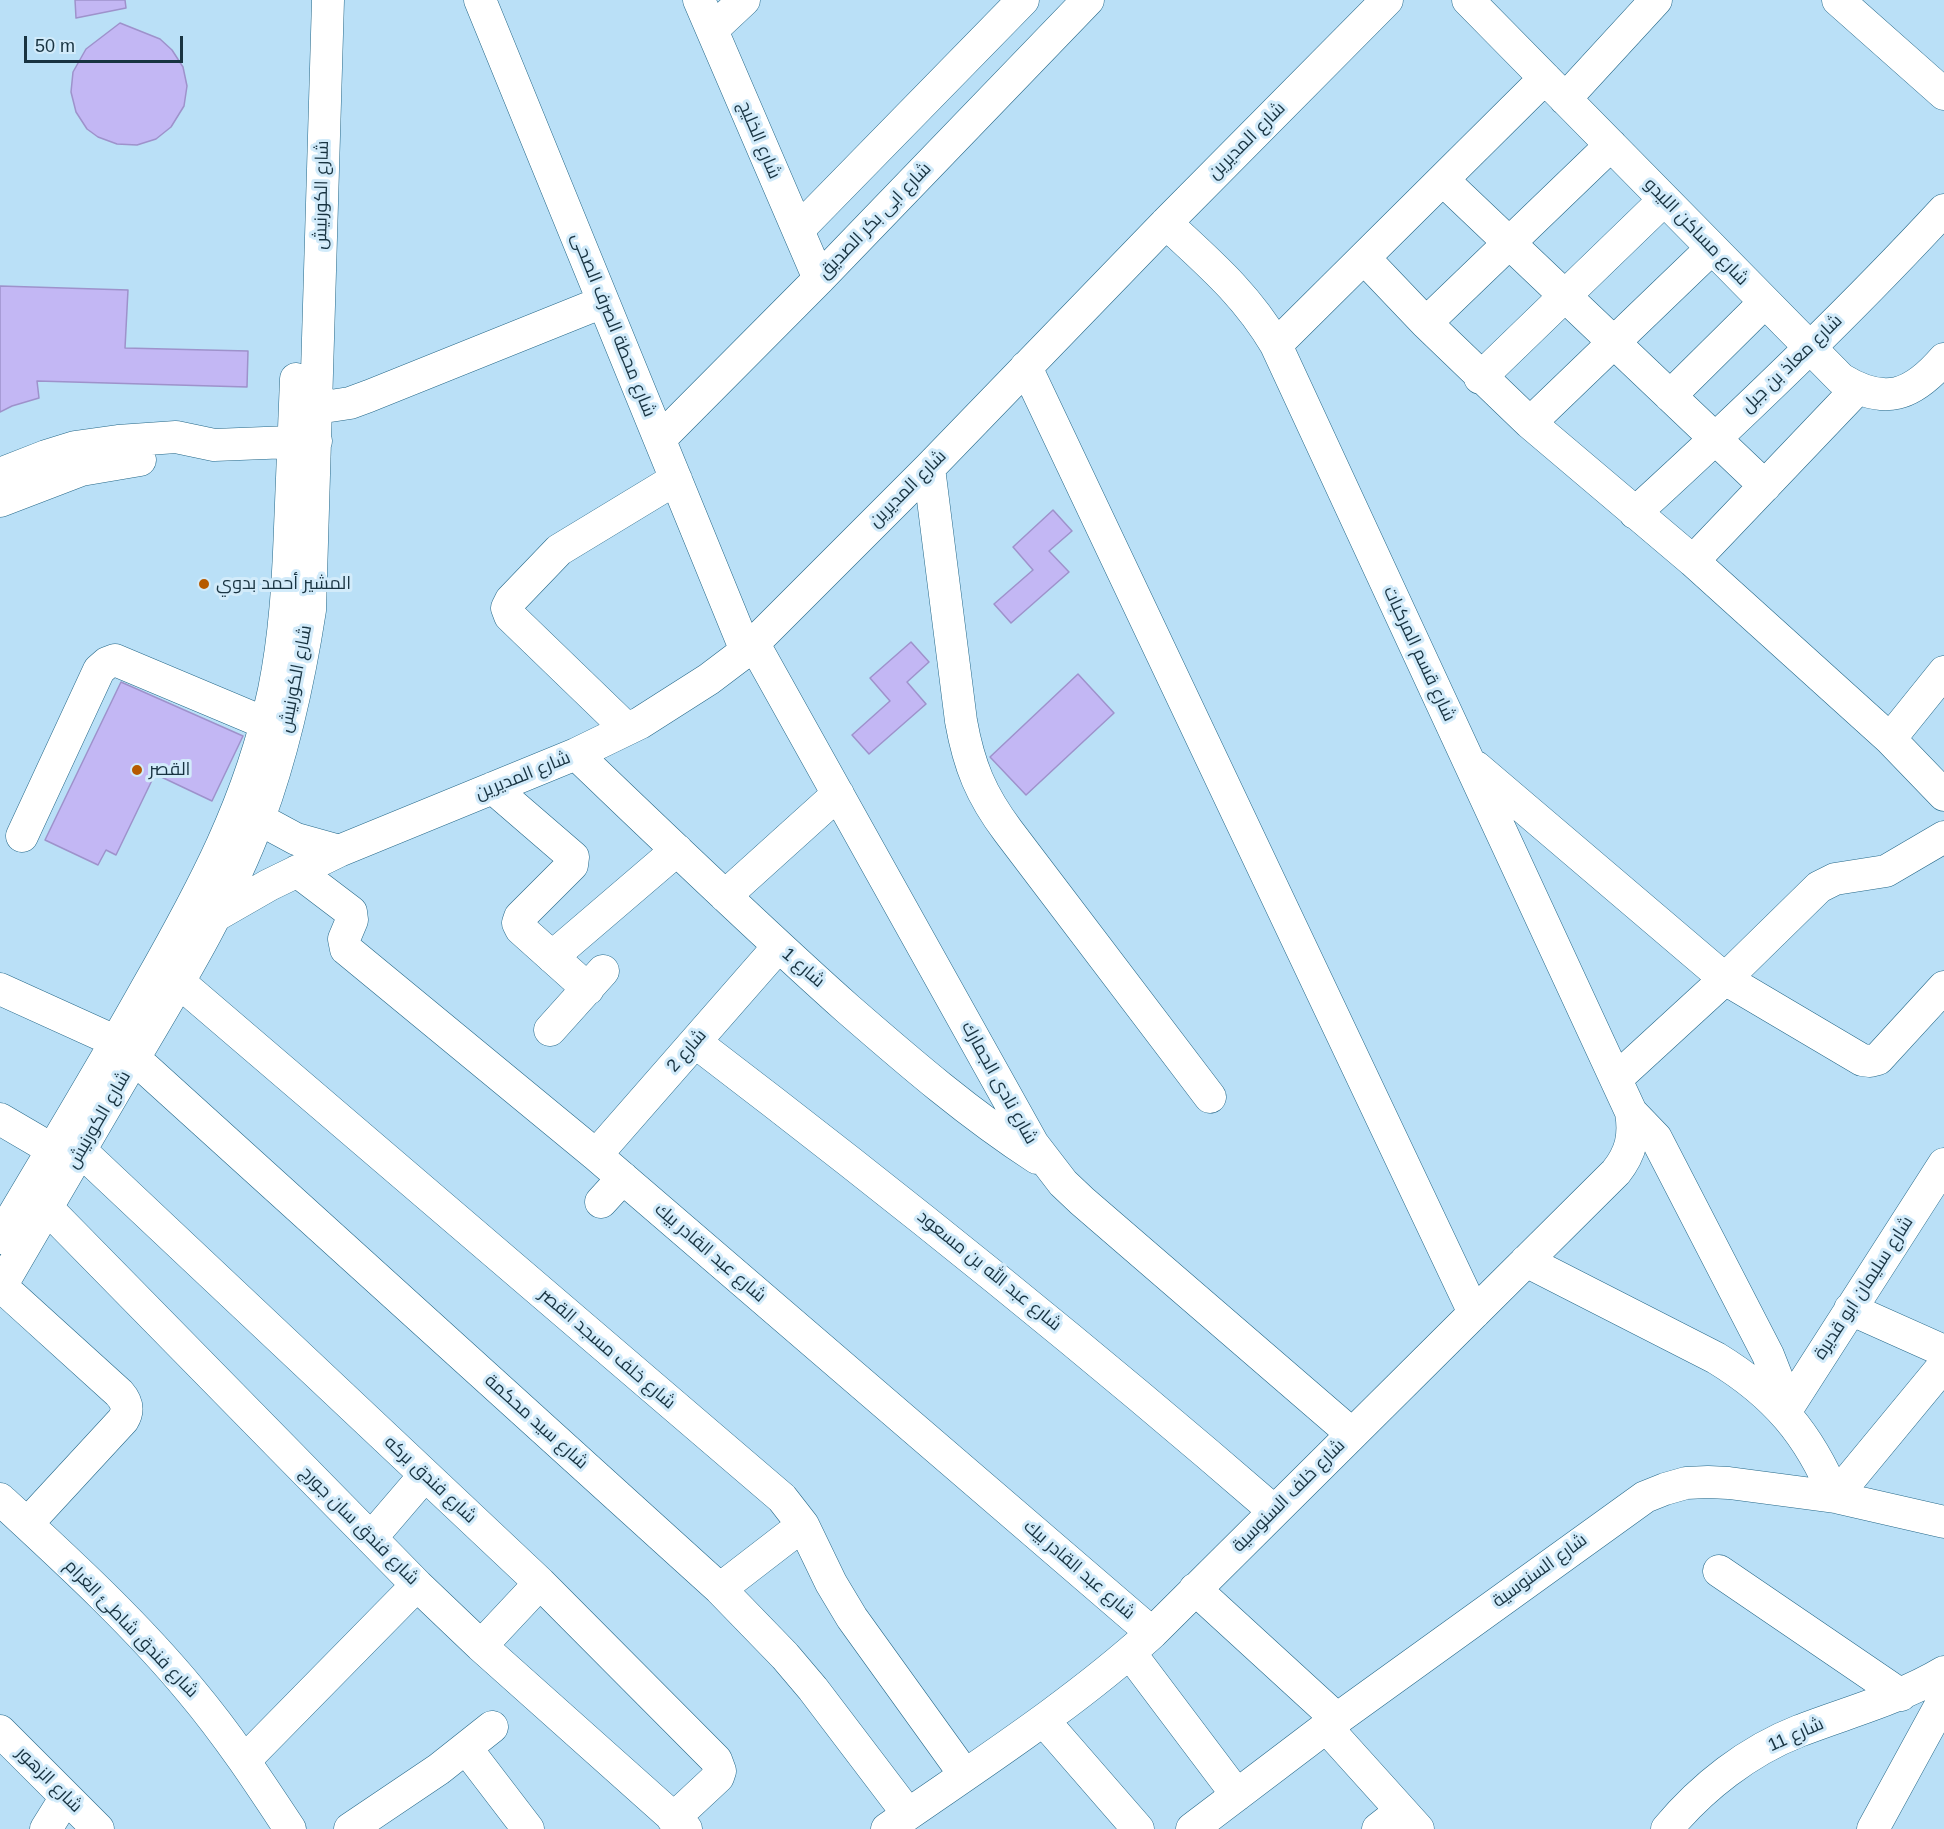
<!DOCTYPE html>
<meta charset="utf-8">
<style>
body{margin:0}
#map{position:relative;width:1944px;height:1829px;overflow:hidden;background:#bae0f7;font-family:Arial,sans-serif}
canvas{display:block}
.scale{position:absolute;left:24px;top:36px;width:159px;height:27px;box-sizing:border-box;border:3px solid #183341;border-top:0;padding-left:8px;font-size:18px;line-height:21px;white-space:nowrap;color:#183341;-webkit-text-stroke:4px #d2ebfa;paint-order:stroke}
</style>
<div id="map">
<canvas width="1944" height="1829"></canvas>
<div class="scale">50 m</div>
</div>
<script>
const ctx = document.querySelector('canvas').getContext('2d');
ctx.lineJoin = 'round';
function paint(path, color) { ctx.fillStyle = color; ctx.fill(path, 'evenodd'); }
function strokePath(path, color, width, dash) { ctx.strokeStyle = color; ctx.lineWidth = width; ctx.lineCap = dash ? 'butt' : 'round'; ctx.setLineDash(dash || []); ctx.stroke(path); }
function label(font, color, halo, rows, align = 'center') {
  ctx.font = font + ' Arial,Cairo,sans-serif'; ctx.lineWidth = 6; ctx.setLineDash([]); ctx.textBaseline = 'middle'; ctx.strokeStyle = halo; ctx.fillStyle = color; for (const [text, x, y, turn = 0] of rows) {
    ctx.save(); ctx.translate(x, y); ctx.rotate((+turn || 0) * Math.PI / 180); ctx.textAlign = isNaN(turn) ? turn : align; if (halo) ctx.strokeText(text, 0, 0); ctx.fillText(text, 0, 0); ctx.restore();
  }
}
const building = new Path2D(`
 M75,0H125L126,8L76,18Z
 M120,23L160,39L172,50L183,67L187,86L184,106L171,127L156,139L137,145L117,144L98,137L87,129L76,112L71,92L73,72L86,49Z
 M0,286L128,290L125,348L248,351L247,387L37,381L39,398L12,406L0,412Z
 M1053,510L1072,531L1049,551L1069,572L1011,623L994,604L1033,570L1013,547Z
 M911,642L929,662L907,682L926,704L869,754L852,735L890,701L870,678Z
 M1078,674L1114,713L1026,795L990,757Z
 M121,682L243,736L212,801L155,774L116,855L106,850L98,865L45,840Z`);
paint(building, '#c3b7f4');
strokePath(building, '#9e92cb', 1.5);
const minor = new Path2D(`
 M480,0L746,651
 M699,0L819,279
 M1468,0L1841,379C1885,406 1912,396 1944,359
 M1838,0L1944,94
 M712,30L744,0
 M1565,99L1656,0
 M1443,180L1765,486
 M798,230L1023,0
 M1365,259L1426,323L1530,423L1693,561L1890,739L1944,795
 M1426,323L1611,145
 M1276,345L1545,78
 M1026,367L1474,1313
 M1480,378L1664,200
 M1670,396L1765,302
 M317,408L350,403L369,396L603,302
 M1530,423L1712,248
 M660,439L819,279L1088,0
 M929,468L961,721C969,766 981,795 1008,831L1210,1097
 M0,474L46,456L75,447L118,441L176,437L214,445L316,441
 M0,501L81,470L140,460
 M1635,513C1741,416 1846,316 1944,210
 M1693,561L1857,389
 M754,644L1033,1144L1063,1183L1082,1201L1352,1434
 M627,729L510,616L507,608L511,600L559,550L676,479
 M1890,739L1944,672
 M576,754C666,840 755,926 848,1009C909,1062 969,1114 1037,1158
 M1476,767L1725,979L1862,1060L1870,1061L1878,1059L1944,987
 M493,788L573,857L572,865L520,917L518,923L521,929L588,989
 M259,819L296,839L339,851
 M22,836L99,670L107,663L115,660L265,723
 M297,871L351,912L352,920L344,939L346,949L596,1155L1152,1633
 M725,896L838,794
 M215,916L269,885L339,851L576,754L640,723L709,679L746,651L929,468L1166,223L1387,0
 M552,957L677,850
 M179,982L782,1498L803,1525L831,1583L852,1618L965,1775
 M0,989L117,1042
 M550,1030L603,971
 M695,1042C893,1193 1086,1348 1274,1511
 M134,1058L720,1589L785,1656L813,1689L908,1814
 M1616,1079L1725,979L1819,887L1835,879L1886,871L1944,837
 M1631,1112L1656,1138L1768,1355L1779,1383L1785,1412
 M0,1119L53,1150
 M80,1150L540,1583L716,1760L720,1771L718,1777L673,1819
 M596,1155L778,947
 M601,1202L623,1178
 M47,1208L417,1585L481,1646L686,1829
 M0,1238C49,1155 99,1073 146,989C202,891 250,802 274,690C285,636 288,582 290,528C292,478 294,428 296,379
 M1526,1261L1716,1358C1775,1394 1809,1434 1835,1497L1944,1365
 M1,1286L119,1393C127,1402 129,1410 123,1420L27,1524
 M0,1288C47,1208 94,1128 140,1048C184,974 229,899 259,818C284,750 299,681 310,610L328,0
 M1850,1309L1944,1351
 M1785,1412L1944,1164
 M0,1499C66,1560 134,1622 191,1691C228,1735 259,1782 290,1829
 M371,1538L425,1475
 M1719,1571L1901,1695
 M720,1589L803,1525
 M1195,1589L1337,1719
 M481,1646L540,1583
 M1130,1653L1237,1795
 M1044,1721L1138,1829
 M1326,1727L1418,1829
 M0,1731L98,1829
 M466,1748L528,1829
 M245,1760L417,1585
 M46,1829L66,1797
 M350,1829L439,1769L492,1727
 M887,1829C977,1766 1070,1707 1152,1633L1616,1172C1631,1153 1635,1136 1631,1112L1276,345C1246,294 1209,263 1166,223
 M1192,1829L1337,1719L1645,1497L1665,1489L1686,1483L1708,1482L1729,1483L1835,1497L1944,1522
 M1378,1829L1401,1811
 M1667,1829C1702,1787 1748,1751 1799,1731C1848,1712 1899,1699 1944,1672
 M1873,1829L1944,1699`);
strokePath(minor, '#246788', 33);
strokePath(minor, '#fff', 32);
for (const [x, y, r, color] of [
 [204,584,6,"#b65a00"],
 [137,770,6,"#b65a00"]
]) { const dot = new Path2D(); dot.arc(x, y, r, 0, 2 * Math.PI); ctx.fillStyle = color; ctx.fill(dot); strokePath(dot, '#d2ebfa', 2); }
label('18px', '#183341', '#d2ebfa', [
 ["شارع الخليج",759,140,67],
 ["شارع المديرين",1247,141,-45],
 ["شارع الكورنيش",322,195,-89],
 ["شارع ابى بكر الصديق",875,221,-46],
 ["شارع مساكن الليدو",1696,232,46],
 ["شارع محطة الصرف الصحى",613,325,68],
 ["شارع معاذ بن جبل",1792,364,-44],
 ["شارع المديرين",908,489,-45],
 ["شارع قسم المركبات",1419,654,65],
 ["شارع الكورنيش",296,679,-79],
 ["شارع المديرين",523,776,-22],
 ["شارع 1",803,968,41],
 ["شارع 2",687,1051,-49],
 ["شارع نادى الجمارك",999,1083,61],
 ["شارع الكورنيش",99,1120,-60],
 ["شارع عبد القادر بيك",710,1253,41],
 ["شارع عبد الله بن مسعود",989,1271,39],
 ["شارع سليمان ابو قديرة",1864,1288,-57],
 ["شارع خلف مسجد القصر",607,1349,41],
 ["شارع سيد محكمة",536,1422,42],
 ["شارع فندق بركه",430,1480,43],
 ["شارع خلف السنوسية",1289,1496,-45],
 ["شارع فندق سان جورج",359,1526,45],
 ["شارع عبد القادر بيك",1079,1570,41],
 ["شارع السنوسية",1540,1571,-36],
 ["شارع فندق شاطئ الغرام",131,1629,46],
 ["شارع 11",1796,1735,-24],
 ["شارع الزهور",49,1780,45]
]);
label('18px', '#183341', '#d2ebfa', [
 ["المشير أحمد بدوي",216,584],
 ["القصر",149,770]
], 'left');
</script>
